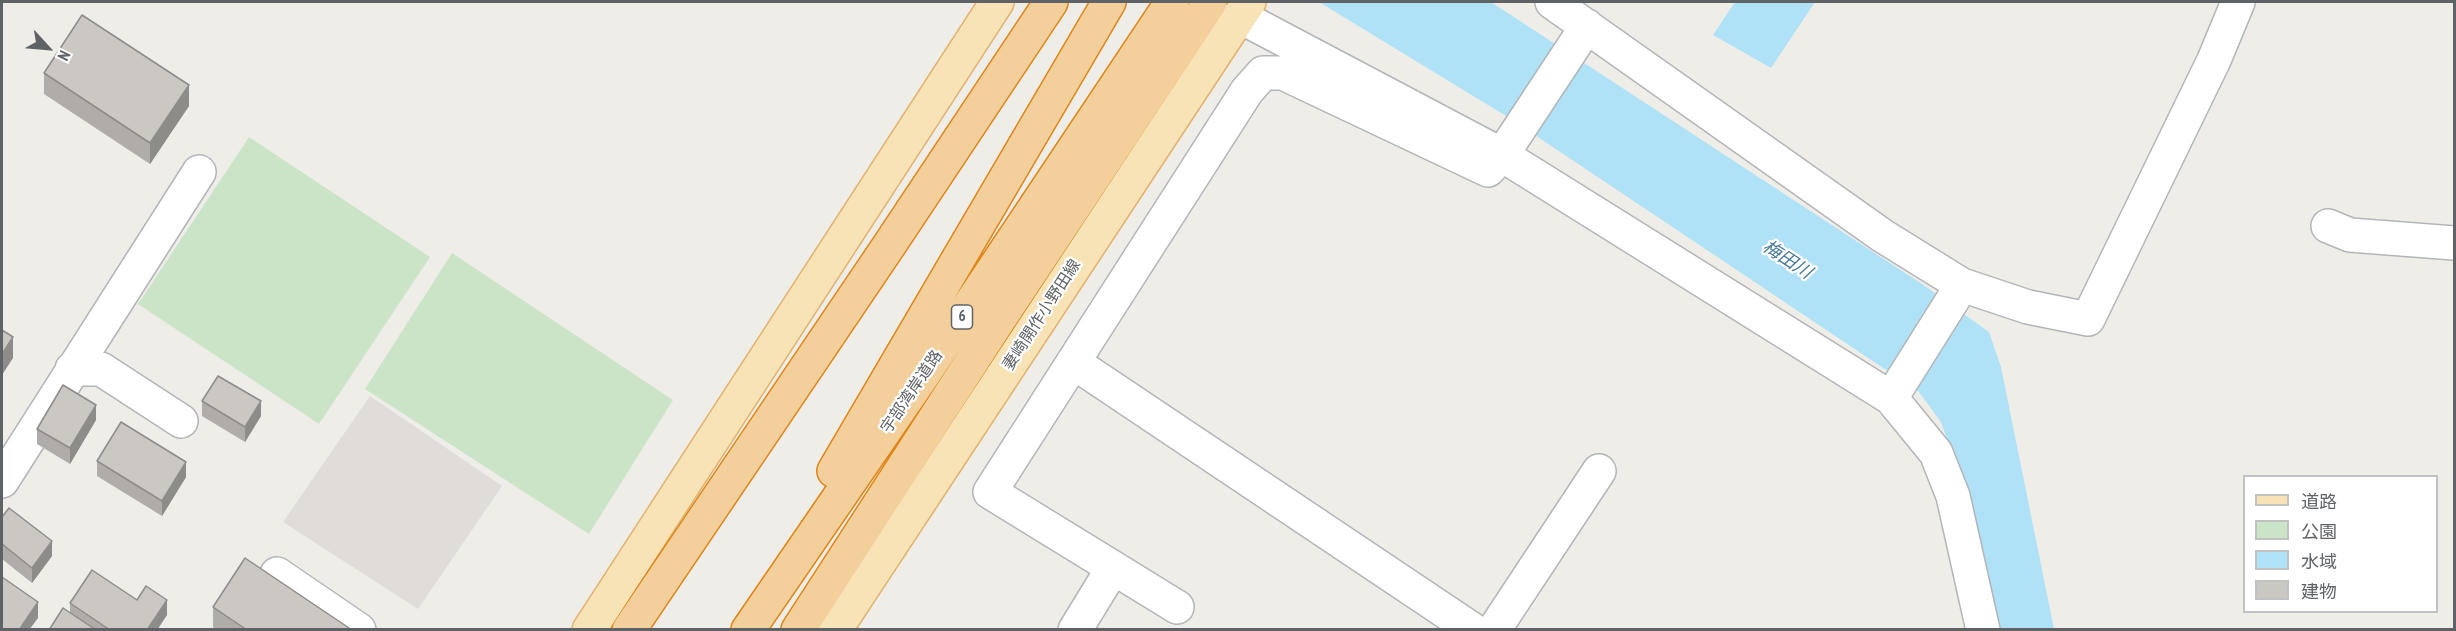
<!DOCTYPE html>
<meta charset="utf-8">
<style>
body{margin:0}
#map{position:relative;width:2456px;height:631px;overflow:hidden;background:#efede8;font-family:"PT Sans Narrow","Noto Sans JP",sans-serif}
canvas{display:block}
.frame{position:absolute;inset:0;border:3px solid #5f6366;pointer-events:none}
.legend{position:absolute;left:2243px;top:475px;width:195px;height:138px;box-sizing:border-box;background:#fff;border:2px solid #bfc1c2;margin:0;padding:8px 10px;list-style:none;font-size:18px;color:#5f6366}
.legend li{display:flex;align-items:center;gap:12px;height:30px}
.legend b{width:30px;border:2px solid #bfc1c2}
.north{position:absolute;left:18px;top:18px;width:60px;height:60px;-webkit-text-stroke:4px #fff;paint-order:stroke;rotate:116deg;font-size:16px;font-weight:700;line-height:24px;text-align:center;color:#5f6366}
.north::after{content:'';display:block;margin:auto;width:21px;height:27px;background:#5f6366;clip-path:polygon(50% 0,100% 100%,50% 72%,0 100%)}
</style>
<div id="map">
<canvas width="2456" height="631"></canvas>
<div class="frame"></div>
<ul class="legend">
<li><b style="height:8px;background:#f7e3b5"></b>道路</li>
<li><b style="height:16px;background:#cbe4c7"></b>公園</li>
<li><b style="height:16px;background:#b0e2f7"></b>水域</li>
<li><b style="height:16px;background:#cbc8c4"></b>建物</li>
</ul>
<div class="north">N</div>
</div>
<script>
const ctx = document.querySelector('canvas').getContext('2d');
ctx.lineJoin = 'round';
function paint(path, color) { ctx.fillStyle = color; ctx.fill(path, 'evenodd'); }
function strokePath(path, color, width, dash) { ctx.strokeStyle = color; ctx.lineWidth = width; ctx.lineCap = dash ? 'butt' : 'round'; ctx.setLineDash(dash || []); ctx.stroke(path); }
function label(font, color, halo, rows, align = 'center') {
  ctx.font = font + ' "PT Sans Narrow","Noto Sans JP",sans-serif'; ctx.lineWidth = 4.5; ctx.setLineDash([]); ctx.textBaseline = 'middle'; ctx.strokeStyle = halo; ctx.fillStyle = color; for (const [text, x, y, turn = 0] of rows) {
    ctx.save(); ctx.translate(x, y); ctx.rotate((+turn || 0) * Math.PI / 180); ctx.textAlign = isNaN(turn) ? turn : align; if (halo) ctx.strokeText(text, 0, 0); ctx.fillText(text, 0, 0); ctx.restore();
  }
}
paint(new Path2D(`
 M370,396L502,486L418,609L283,522Z`), '#dfdcda');
paint(new Path2D(`
 M249,137L430,257L319,424L138,304Z
 M452,253L673,400L589,534L365,389Z`), '#cbe4c7');
paint(new Path2D(`
 M1319,2H1491L1925,286L1989,332L2001,367L2054,629H1993L1956,465L1941,422L1919,392L1511,119Z
 M1735,2H1815L1771,68L1713,35Z`), '#b0e2f7');
const minor = new Path2D(`
 M1552,2L1883,236L1962,285L2028,307L2088,319L2214,60L2238,2
 M1239,16L1502,155L1891,398L1936,453L1953,496L1983,630
 M2328,226L2350,235L2454,243
 M1073,362L1473,630
 M72,369H101L181,421
 M1891,398L1962,285
 M2,481L199,172
 M277,574L359,630
 M1177,607L990,492L1247,91L1263,73H1283L1488,170L1502,155L1587,26
 M1075,630L1113,568
 M1494,630L1599,471`);
const major = new Path2D(`
 M589,630L997,2
 M835,630L1249,2`);
const highway = new Path2D(`
 M834,471L1109,2
 M629,630L888,247L1051,2
 M748,630L921,378L1172,2
 M798,630L998,321L1210,2`);
strokePath(minor, '#b3b5b8', 36);
strokePath(major, '#e4b16c', 36);
strokePath(highway, '#e08517', 36);
strokePath(minor, '#fff', 33);
strokePath(major, '#f7e3b5', 33);
strokePath(highway, '#f3d09b', 33);
paint(new Path2D(`
 M44,73L189,106L150,164L44,94Z
 M202,401L261,416L245,442L202,416Z
 M96,420L70,464L37,444V429Z
 M97,461L186,477L162,516L97,476Z
 M2,517L52,556L32,583L2,559Z
 M137,600L167,615L157,630H49L70,613V603Z
 M213,607L352,630H216L213,627Z`), '#afaca9');
paint(new Path2D(`
 M189,85V106L150,164V143Z
 M13,337V358L2,375V354Z
 M261,401V416L245,442V427Z
 M96,405V420L70,464V448Z
 M186,462V477L162,516V501Z
 M52,541V556L32,583V568Z
 M167,600V615L157,630H147Z
 M38,602V618L29,630H19Z`), '#8e8c89');
const building = new Path2D(`
 M82,15L189,85L150,143L44,73Z
 M2,330L13,337L2,354Z
 M218,376L261,401L245,427L202,401Z
 M63,385L96,405L70,448L37,429Z
 M121,422L186,462L162,501L97,461Z
 M9,508L52,541L32,568L2,544V517Z
 M245,558L352,630H247L213,607Z
 M92,570L137,600L146,586L167,600L147,630H110L70,603Z
 M2,577L38,602L19,630H2Z
 M63,608L96,630H49Z`);
paint(building, '#cbc8c4');
strokePath(building, '#8e8c89', 1.5);
for (const [x, y, w] of [
 [962,317,21]
]) { const box = new Path2D(); box.roundRect(x - w / 2, y - 12, w, 24, 4.5); ctx.fillStyle = '#fff'; ctx.fill(box); strokePath(box, '#5f6366', 1.5); }
label('bold 15px', '#5f6366', null, [
 ["6",962,317]
]);
label('16px', '#5f6366', '#fff', [
 ["妻崎開作小野田線",1042,315,-57],
 ["宇部湾岸道路",912,392,-56]
]);
label('italic 18px', '#477a97', '#fff', [
 ["梅田川",1787,260,33]
]);
</script>
